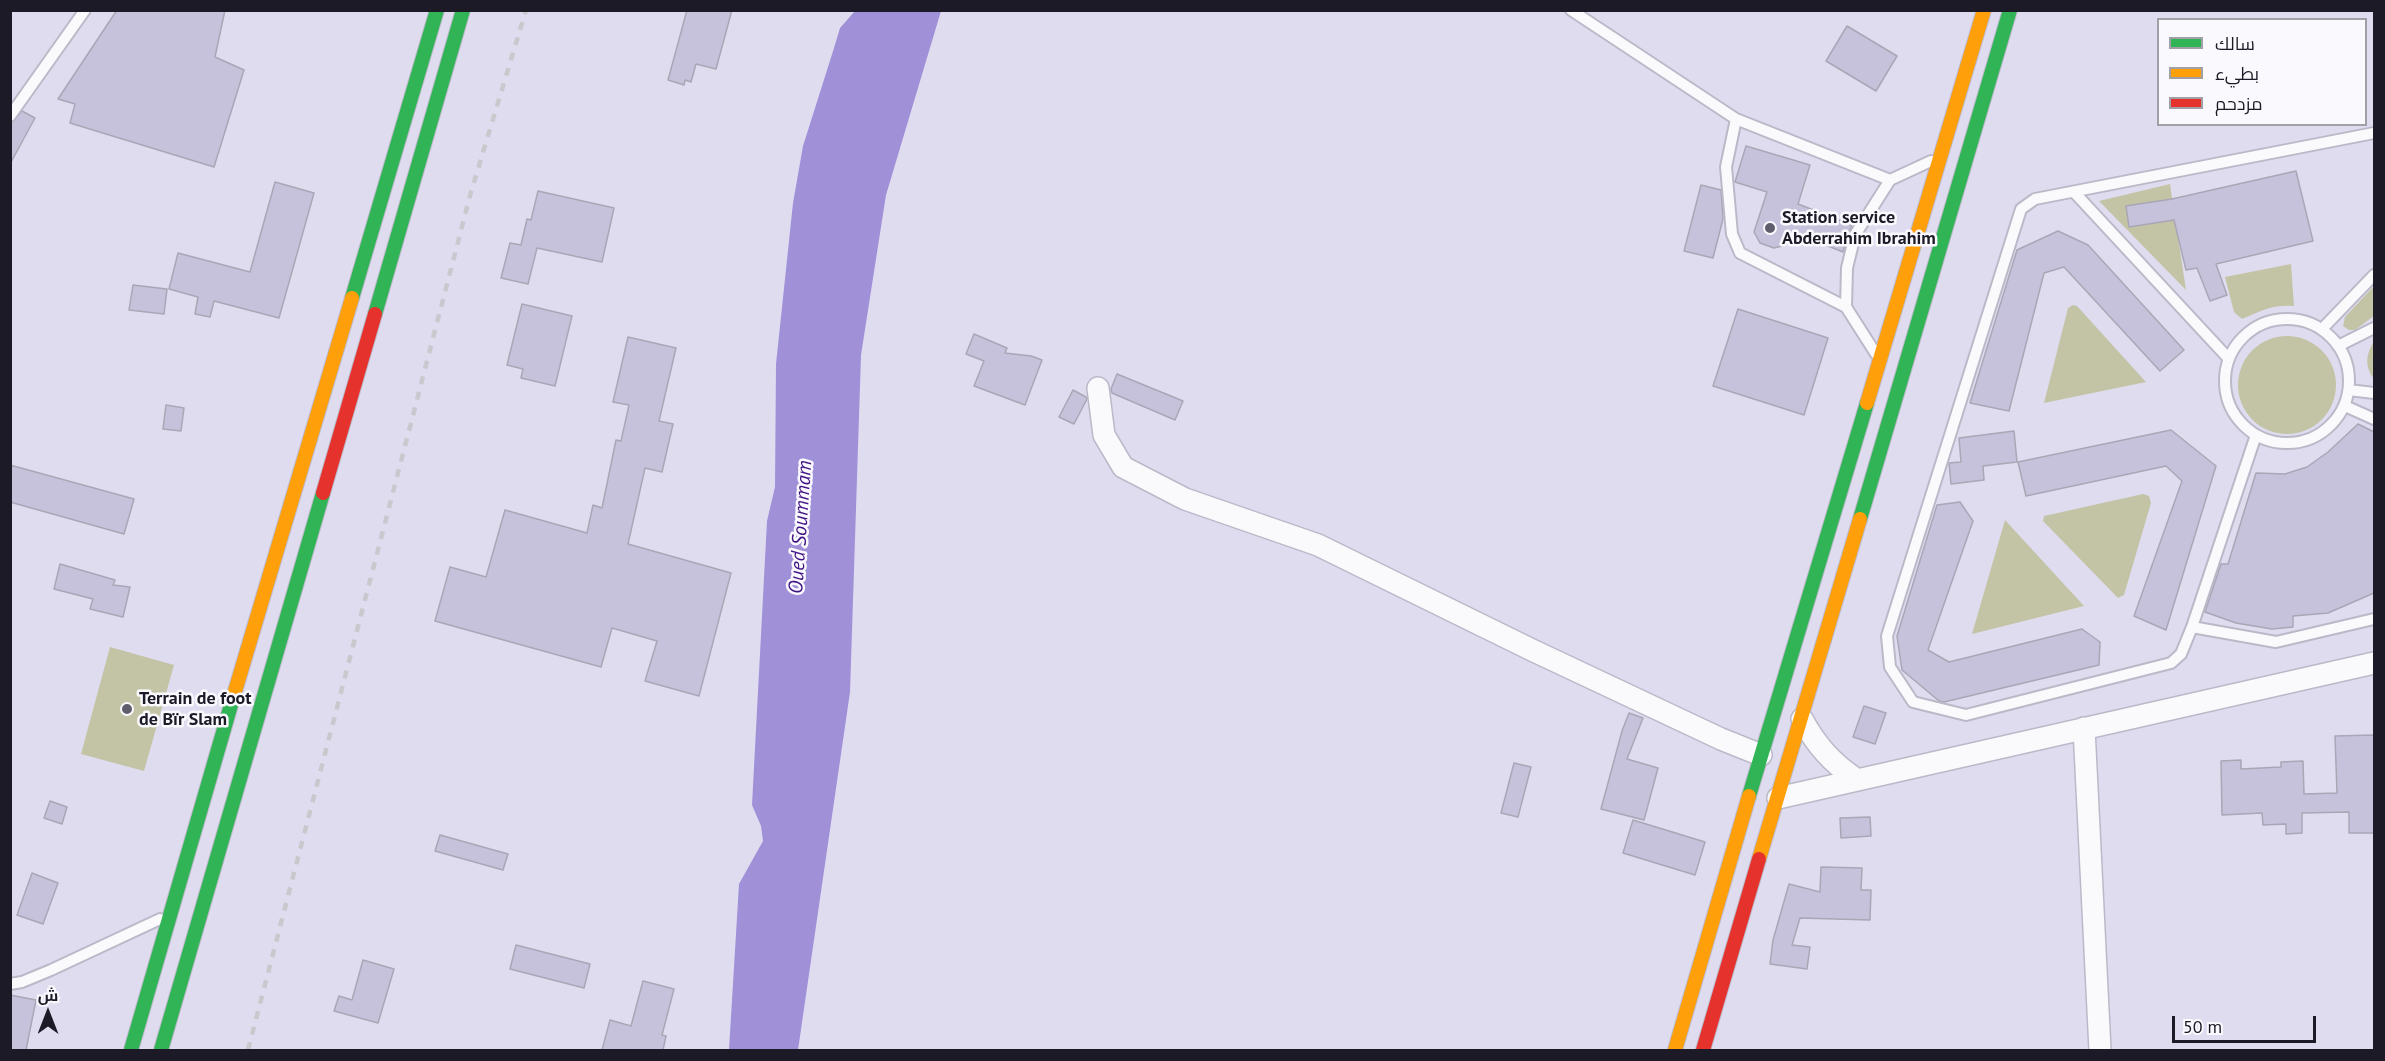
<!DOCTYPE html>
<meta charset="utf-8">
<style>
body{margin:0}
#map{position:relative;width:2385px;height:1061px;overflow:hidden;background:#dfdcf0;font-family:"PT Sans",Cairo,sans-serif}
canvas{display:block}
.frame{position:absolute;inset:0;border:12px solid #1c1a27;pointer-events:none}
.legend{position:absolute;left:2157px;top:18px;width:210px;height:108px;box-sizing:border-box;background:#faf9fd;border:2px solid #a1a0a7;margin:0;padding:8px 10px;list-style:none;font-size:18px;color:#1c1a27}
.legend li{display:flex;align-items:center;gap:12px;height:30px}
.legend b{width:30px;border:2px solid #a1a0a7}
.north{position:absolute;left:18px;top:983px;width:60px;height:60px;-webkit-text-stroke:4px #faf9fd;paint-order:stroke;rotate:0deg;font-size:16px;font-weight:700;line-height:24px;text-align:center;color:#1c1a27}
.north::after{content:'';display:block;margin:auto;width:21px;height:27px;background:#1c1a27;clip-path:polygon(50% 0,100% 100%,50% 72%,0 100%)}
.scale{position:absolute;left:2172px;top:1016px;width:144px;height:27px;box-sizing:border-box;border:3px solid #1c1a27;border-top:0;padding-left:8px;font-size:18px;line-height:21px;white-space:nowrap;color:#1c1a27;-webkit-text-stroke:4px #faf9fd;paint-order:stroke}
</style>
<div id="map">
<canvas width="2385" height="1061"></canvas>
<div class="frame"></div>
<ul class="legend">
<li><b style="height:8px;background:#30b455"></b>سالك</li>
<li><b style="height:8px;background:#ff9f0a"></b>بطيء</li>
<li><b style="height:8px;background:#e5322d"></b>مزدحم</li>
</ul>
<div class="north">ش</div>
<div class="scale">50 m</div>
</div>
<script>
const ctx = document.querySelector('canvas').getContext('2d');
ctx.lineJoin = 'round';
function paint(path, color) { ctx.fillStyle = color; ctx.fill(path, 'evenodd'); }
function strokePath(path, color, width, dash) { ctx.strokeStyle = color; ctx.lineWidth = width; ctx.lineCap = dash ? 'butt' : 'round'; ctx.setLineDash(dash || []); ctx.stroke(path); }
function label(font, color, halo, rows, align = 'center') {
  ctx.font = font + ' "PT Sans",sans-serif'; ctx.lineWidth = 5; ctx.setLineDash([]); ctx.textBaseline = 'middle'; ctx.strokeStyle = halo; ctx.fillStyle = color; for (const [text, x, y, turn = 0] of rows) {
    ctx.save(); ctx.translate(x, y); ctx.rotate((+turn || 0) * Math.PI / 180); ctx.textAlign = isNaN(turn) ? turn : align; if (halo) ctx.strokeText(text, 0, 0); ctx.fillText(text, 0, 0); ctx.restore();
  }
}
paint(new Path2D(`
 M2170,184L2186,290L2099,201Z
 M2291,264L2294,306C2274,304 2260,311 2242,319L2234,312L2225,277Z
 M2374,286V316L2355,330H2349L2343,326L2345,317Z
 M2073,305L2077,306L2146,382L2044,403L2068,308Z
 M2238 385a49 49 0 1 1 98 0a49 49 0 1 1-98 0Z
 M2374,341V379C2364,366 2366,354 2374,341Z
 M2143,494L2149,496L2151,503L2124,595L2118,598L2043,521L2044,516Z
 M2005,520L2084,606L1972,634Z
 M110,647L174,665L144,771L81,754Z`), '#c3c4a5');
paint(new Path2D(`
 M855,11H941L886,195L861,355L850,692L798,1050H729L739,884L763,841L761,826L752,805L767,521L775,487L776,364L793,203L803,146L834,48L840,28Z`), '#a090d8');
const building = new Path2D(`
 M117,10H225L215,57L244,70L214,167L70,123L75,104L58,99Z
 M687,10H732L716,69L696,64L691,82L685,80L684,85L668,80Z
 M1847,26L1897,56L1876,91L1826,61Z
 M22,111L35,118L10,164V124Z
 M1746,146L1810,165L1798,204L1852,225L1848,233L1843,252L1790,231L1786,245L1774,248L1760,243L1754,232L1767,192L1735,182Z
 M2296,171L2313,241L2216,264L2227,295L2210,301L2197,268L2186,270L2174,220L2129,227L2126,206L2172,199Z
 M275,182L314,193L279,318L214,301L210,317L195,314L198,297L169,289L178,253L250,272Z
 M1701,185L1721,190L1723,219L1713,258L1684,251Z
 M538,191L614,208L602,262L537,248L528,284L501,278L510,243L521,245L527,219L531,220Z
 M2058,231L2088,245L2184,350L2160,371L2064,267L2044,273L2009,411L1970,403L2017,250Z
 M133,285L167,289L164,314L129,310Z
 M522,304L572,316L555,386L521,378L523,369L507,365Z
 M1738,309L1828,338L1804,415L1713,386Z
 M974,334L1007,348L1005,353L1031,356L1042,360L1025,405L974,386L984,361L966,354Z
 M628,337L676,348L659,421L673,424L662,472L645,468L628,544L731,573L699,696L645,681L657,641L612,628L601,667L435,621L450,567L486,577L505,510L587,533L593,505L602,508L616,440L621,441L629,405L613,402Z
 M1117,374L1183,401L1175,420L1112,393L1111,389Z
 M1073,390L1086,397L1087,399L1074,424L1059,417Z
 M166,405L184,408L181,431L163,429Z
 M2358,424L2374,432V593L2328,613L2293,616V627L2272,629L2236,623L2205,612L2221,564H2228L2256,473L2285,474L2307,467L2328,452Z
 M2171,430L2216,466L2166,630L2134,616L2182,481L2166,466L2026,496L2018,462Z
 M2014,431L2017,462L1983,466L1984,480L1951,484L1949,463L1961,462L1959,438Z
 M10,465L134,499L124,534L10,502Z
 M1960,502L1973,521L1928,650L1949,662L2082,629L2100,642L2099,665L1944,702L1939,701L1902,670L1897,636L1937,505Z
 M60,564L115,580L113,585L130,587L123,617L90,609L93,599L54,589Z
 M1864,706L1886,713L1875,744L1853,737Z
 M1629,713L1643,718L1627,759L1658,768L1644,820L1601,809L1622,731Z
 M2374,735V833H2349V812L2302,813V833L2286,834V824L2263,825L2262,813L2222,815L2221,761L2241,760V769L2281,767V762L2303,761L2304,794L2337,793L2335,736Z
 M1514,763L1531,767L1518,817L1501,813Z
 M50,801L67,807L62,824L44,818Z
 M1870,817L1871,836L1841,838L1840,818Z
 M1633,820L1705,842L1695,875L1623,853Z
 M440,835L508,854L503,870L435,851Z
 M1821,867L1862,868L1861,890H1871L1870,920L1800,918L1792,945L1810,947L1807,969L1770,964L1773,940L1789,884L1820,892Z
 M32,873L58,883L43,924L17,915Z
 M516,945L590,964L584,988L510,969Z
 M363,960L394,969L378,1023L334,1011L339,996L352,1000Z
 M643,981L674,989L662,1035L666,1036L663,1050H602L610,1020L631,1026Z
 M10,995L36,1000L26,1050H10Z`);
paint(building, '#c7c2db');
strokePath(building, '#a9a6b6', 1.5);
const lane = new Path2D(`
 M1571,10L1736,119L1890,180
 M10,116L85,10
 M1736,119L1726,167L1732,234L1740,253L1846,307
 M2074,192L2229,359
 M2225 381a62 62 0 1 1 124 0a62 62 0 1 1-124 0Z
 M2322,329L2374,275
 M2338,346L2374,328
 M1876,354L1846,307L1847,268L1855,235L1890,180L1931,161
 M2349,390L2374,393
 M2345,406L2374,419
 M2256,435L2192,627L2181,654L2171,663L1966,715L1913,702L1890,667L1887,636L2021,209L2035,199L2374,133
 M2192,627L2276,642L2374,619
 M10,984L22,982L51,970L160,919`);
const street = new Path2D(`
 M1098,388L1104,435L1123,467L1185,499L1318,545L1532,650L1721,739L1761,755
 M1802,719C1816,745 1832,763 1856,779
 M2084,728L2100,1050
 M1778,798L2374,663`);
const fast = new Path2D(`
 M352,298L437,10
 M375,314L463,10
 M1860,519L2010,10
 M1749,796L1867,403
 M131,1050L233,698
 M161,1050L323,493`);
const slow = new Path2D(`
 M1867,403L1984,10
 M233,698L352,298
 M1759,859L1860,519
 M1675,1050L1749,796`);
const jam = new Path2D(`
 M323,493L375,314
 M1703,1050L1759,859`);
strokePath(lane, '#bbb9c8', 14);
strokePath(street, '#bbb9c8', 24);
strokePath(fast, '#bbb9c8', 16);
strokePath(slow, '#bbb9c8', 16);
strokePath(jam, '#bbb9c8', 16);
strokePath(lane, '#fafafd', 10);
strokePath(street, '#fafafd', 21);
strokePath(fast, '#30b455', 14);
strokePath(slow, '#ff9f0a', 14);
strokePath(jam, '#e5322d', 14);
strokePath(new Path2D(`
 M248,1050L471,192L526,10`), '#c9c8cd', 4.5, [8, 8]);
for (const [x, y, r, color] of [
 [1770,228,6,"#605e6d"],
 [127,709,6,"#605e6d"]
]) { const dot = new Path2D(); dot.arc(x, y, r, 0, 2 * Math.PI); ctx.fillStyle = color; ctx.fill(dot); strokePath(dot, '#faf9fd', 2); }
label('bold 18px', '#1c1a27', '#faf9fd', [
 ["Station service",1782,218],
 ["Abderrahim Ibrahim",1782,239],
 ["Terrain de foot",139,699],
 ["de Bïr Slam",139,720]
], 'left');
label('italic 20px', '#401485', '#faf9fd', [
 ["Oued Soummam",801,527,-86]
]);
</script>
